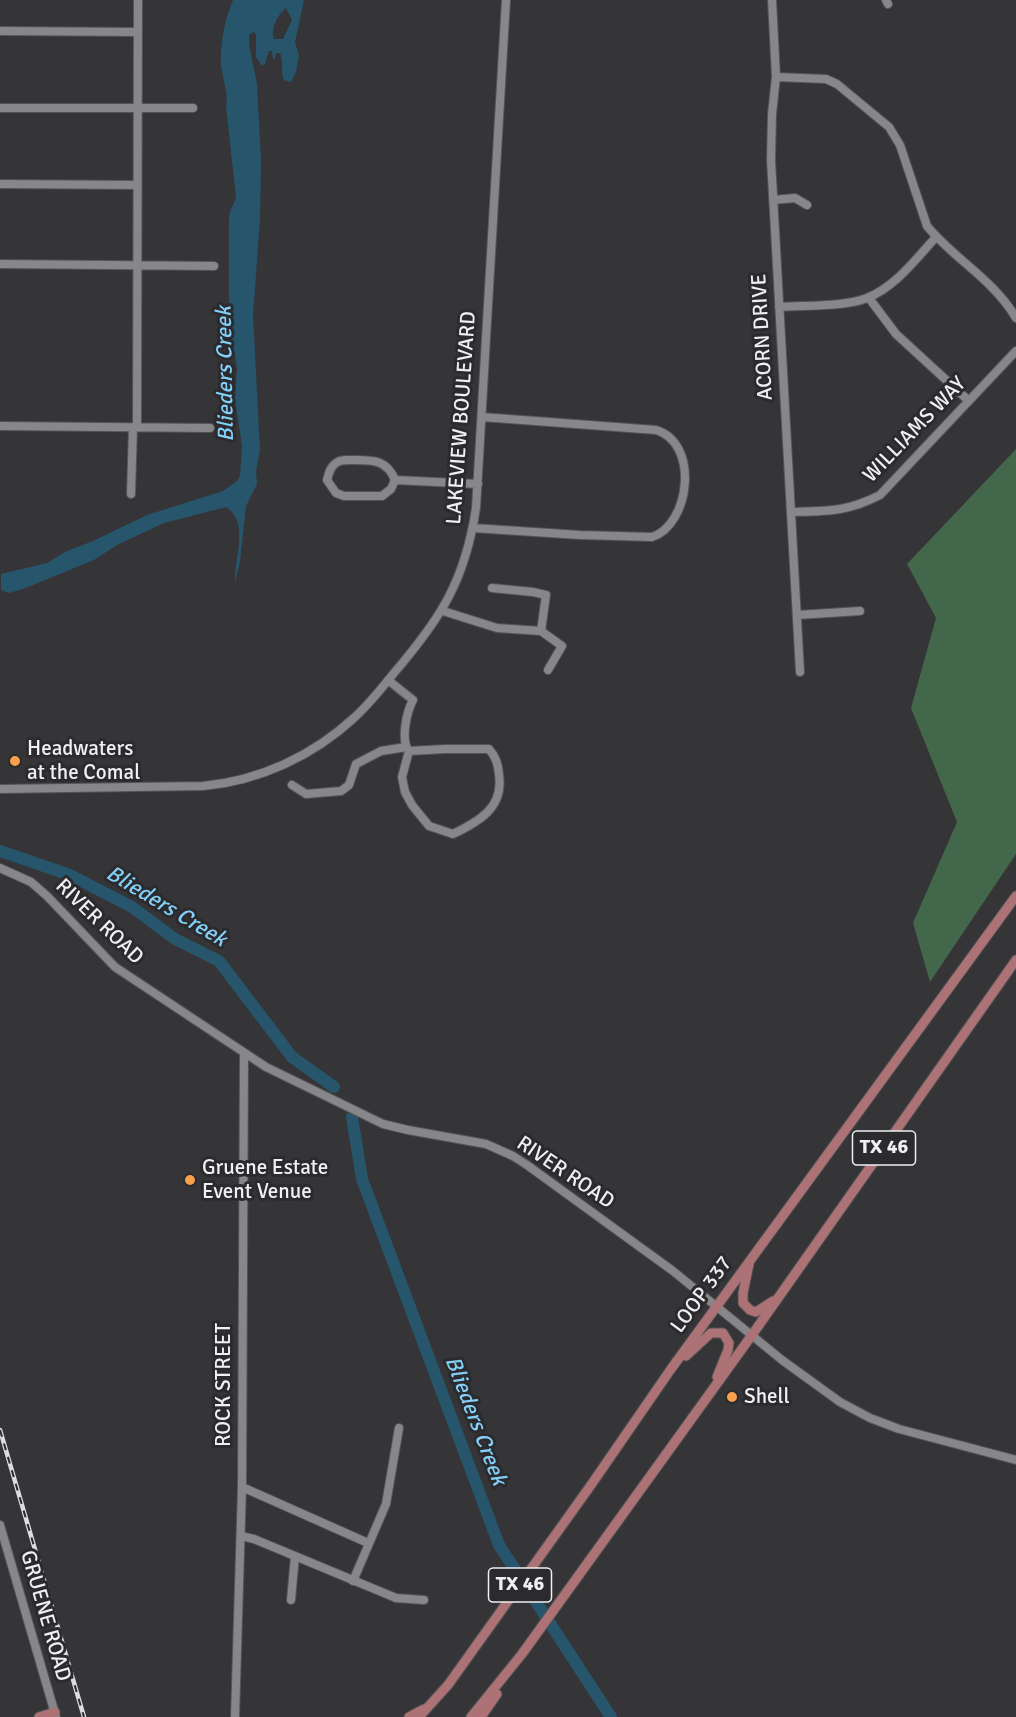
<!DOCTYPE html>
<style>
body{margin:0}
canvas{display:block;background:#353437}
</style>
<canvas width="1016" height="1717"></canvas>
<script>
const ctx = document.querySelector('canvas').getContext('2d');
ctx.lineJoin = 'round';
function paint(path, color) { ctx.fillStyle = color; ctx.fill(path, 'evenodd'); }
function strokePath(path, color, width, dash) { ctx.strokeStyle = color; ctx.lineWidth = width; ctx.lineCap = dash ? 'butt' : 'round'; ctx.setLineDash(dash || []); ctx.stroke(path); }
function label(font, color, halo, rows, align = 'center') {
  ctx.font = font + ' Signika,sans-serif'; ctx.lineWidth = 6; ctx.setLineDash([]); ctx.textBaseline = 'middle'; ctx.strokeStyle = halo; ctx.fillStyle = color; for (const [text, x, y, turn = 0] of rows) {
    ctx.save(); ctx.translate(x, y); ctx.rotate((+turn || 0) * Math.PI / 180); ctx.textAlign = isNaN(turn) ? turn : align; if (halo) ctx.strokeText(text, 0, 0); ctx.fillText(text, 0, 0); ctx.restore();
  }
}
paint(new Path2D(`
 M1016,449V854L930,982L913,923L957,822L911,708L936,618L907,564Z`), '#42674a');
paint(new Path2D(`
 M233,0H304L295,42L299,56L296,72L291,82L284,80C280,71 284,62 280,53H276L275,59H273L272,51H269L265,64L262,66L256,57V34L253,32L249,35V45L257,84L261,159L260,220L253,315L260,450L256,472L257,484L246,506L240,562L235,582C234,559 250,522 226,507L164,523L117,545L94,560L23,589L9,593L1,590V574L47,563L67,551L93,541L147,515L223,491L237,481L240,476L242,446L235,399L237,368L229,318V218L230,212L236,198L226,106C229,93 222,78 221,64C220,43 225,19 233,0ZM286,8L292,20L283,39H274C270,29 278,14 286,8Z`), '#26556c');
strokePath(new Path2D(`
 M0,851L70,875L132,907L175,939L219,961L292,1057L334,1087
 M352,1117L362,1179L499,1545L611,1717`), '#26556c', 12);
const minor = new Path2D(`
 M772,0L776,77L772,114L771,160L800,672
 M886,0L888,4
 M0,31L137,32
 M776,77L826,79L837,84L889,127L900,145L927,226C954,259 994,280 1016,318
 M0,108H193
 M0,184L137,185
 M773,200L795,198L807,205
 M0,264L214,266
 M869,298L896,334L969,401
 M779,307C804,305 845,307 867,298C895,287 916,259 936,237
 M0,426L210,428
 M137,427L138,0
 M395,480L391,489L382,496H344L336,493L327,480C329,473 330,467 336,463C341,459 348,460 355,460C373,460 387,460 395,480L478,484
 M131,494L133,427
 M791,512C827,511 847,512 880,495L1016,351
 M473,528L580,535L652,537C690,525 700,443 656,430L482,417
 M492,588L533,592L546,595L541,631
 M443,611L497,628L541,631L562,646L548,670
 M797,615L860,611
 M388,680L413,700C407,711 400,740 409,751L445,749H489C496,757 498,764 499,775C504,808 478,822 453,834L429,826L412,805L405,792L402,777L409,751
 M292,785L306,794L341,791L349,785L356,764L381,751L406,747
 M0,789L203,786C259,781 313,756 355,717C369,704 382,688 394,673C441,618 465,581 476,508L506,0
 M0,868L31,882L47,896L115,967L266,1067L383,1124L408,1130L486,1144L513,1156L527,1165L673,1271L782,1360L840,1402L870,1418L899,1429L1016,1460
 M242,1487L368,1543
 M0,1525L56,1717
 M241,1536L254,1539L396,1598L424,1600
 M353,1581L386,1504L399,1428
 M291,1600L295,1556
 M235,1717L242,1487L244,1053`);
const major = new Path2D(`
 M749,1264L743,1293V1303L750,1310L756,1312L773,1301
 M686,1356L711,1333H723L729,1343L728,1350L717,1377
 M39,1717L55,1712
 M409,1717L424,1709
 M419,1717L448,1685L591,1485L671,1369L1016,896
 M471,1717L522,1654L752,1335L1016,960
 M481,1717L497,1694`);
strokePath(minor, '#545355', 10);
strokePath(major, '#545355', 11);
strokePath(minor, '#878689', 8);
strokePath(major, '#ac7275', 9);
const rail = new Path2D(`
 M0,1430L84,1717`);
strokePath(rail, '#dddcde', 4.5);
strokePath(rail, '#2b2a2d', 2, [7]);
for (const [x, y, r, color] of [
 [15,761,6,"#f9a04d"],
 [190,1180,6,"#f9a04d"],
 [732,1397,6,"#f9a04d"]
]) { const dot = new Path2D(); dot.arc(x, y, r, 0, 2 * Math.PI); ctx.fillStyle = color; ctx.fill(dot); strokePath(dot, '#2b2a2d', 2); }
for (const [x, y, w] of [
 [884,1148,63],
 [520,1585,63]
]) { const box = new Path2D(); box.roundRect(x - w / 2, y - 17, w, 34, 4.5); ctx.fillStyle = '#2b2a2d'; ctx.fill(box); strokePath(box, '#f0eff1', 1.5); }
label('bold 20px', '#f0eff1', null, [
 ["TX 46",884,1148],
 ["TX 46",520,1585]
]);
label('21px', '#f0eff1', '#2b2a2d', [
 ["ACORN DRIVE",763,337,-93],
 ["LAKEVIEW BOULEVARD",462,418,-86],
 ["WILLIAMS WAY",915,430,-46],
 ["RIVER ROAD",99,922,44],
 ["RIVER ROAD",565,1173,34],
 ["LOOP 337",702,1295,-54],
 ["ROCK STREET",224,1385,-90],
 ["GRUENE ROAD",45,1616,74]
]);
label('21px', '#f0eff1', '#2b2a2d', [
 ["Headwaters",27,749],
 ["at the Comal",27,773],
 ["Gruene Estate",202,1168],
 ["Event Venue",202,1192],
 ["Shell",744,1397]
], 'left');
label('italic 22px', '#83cff7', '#2b2a2d', [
 ["Blieders Creek",226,374,-91],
 ["Blieders Creek",166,907,31],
 ["Blieders Creek",475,1421,69]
]);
</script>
